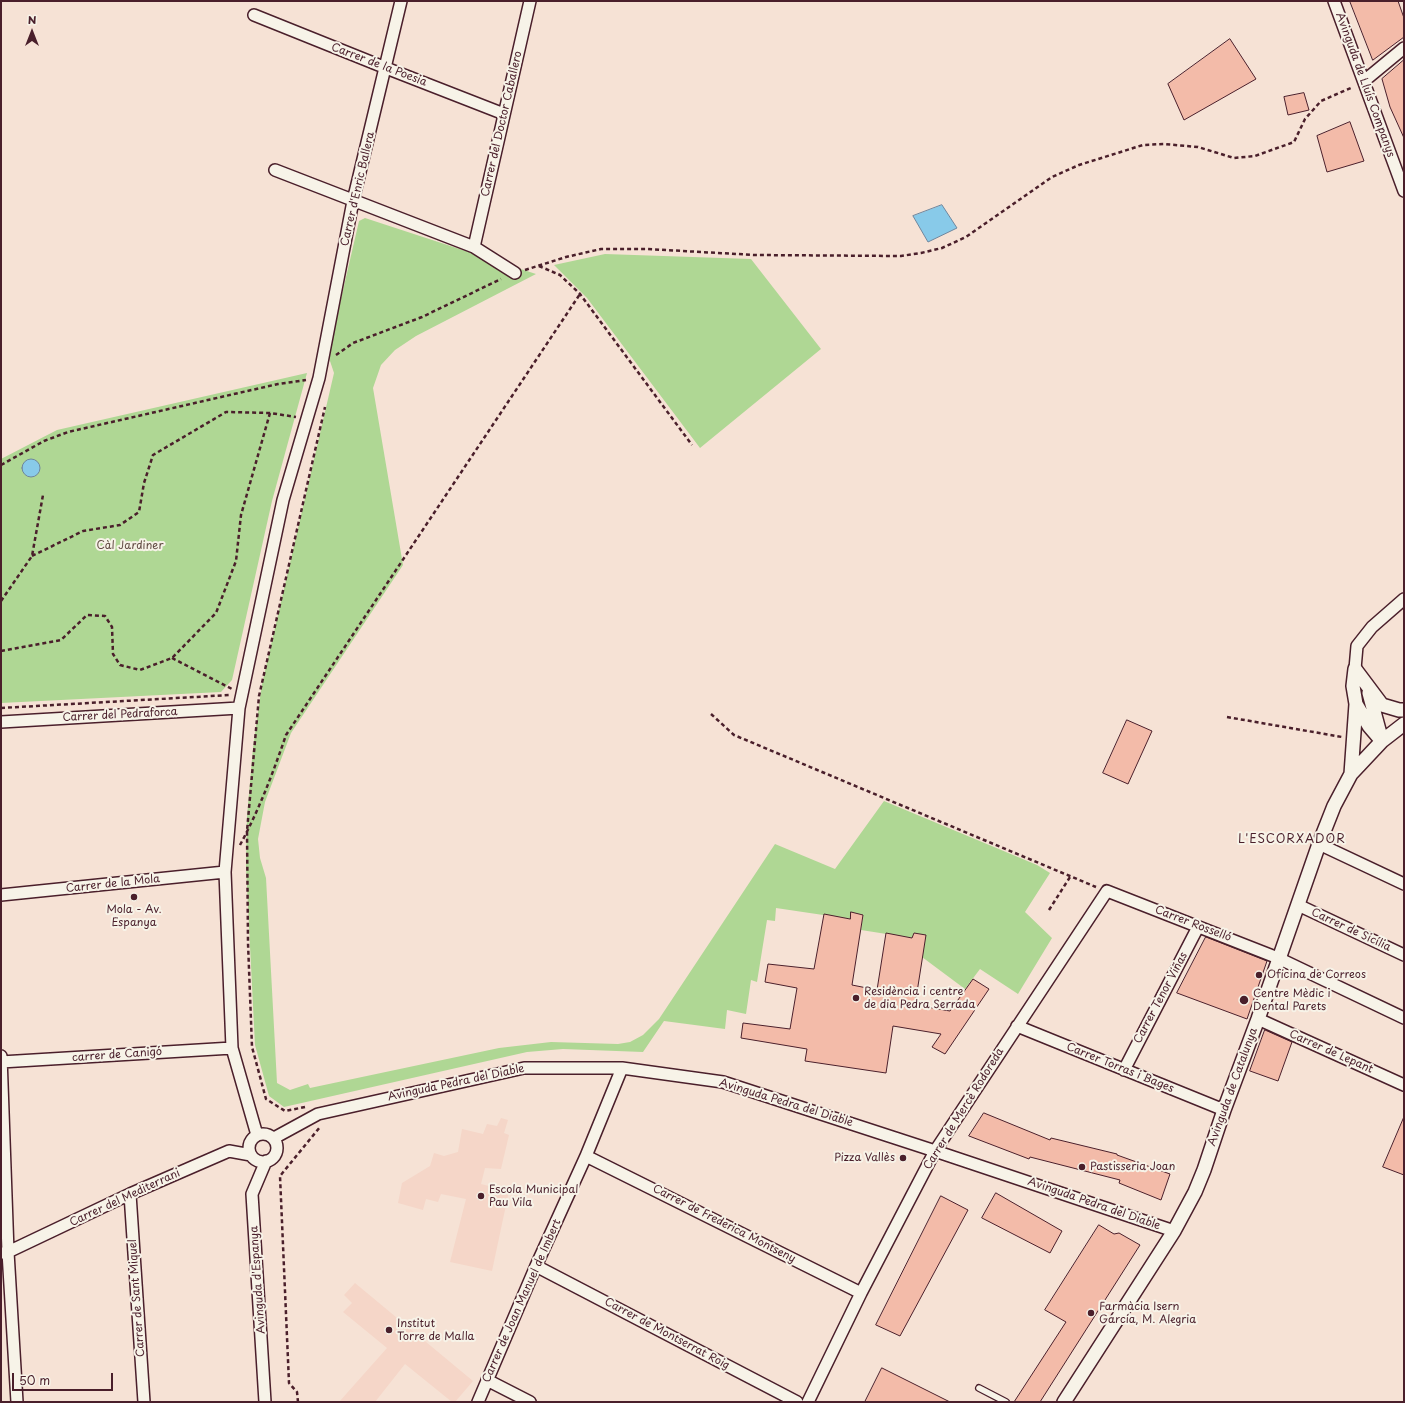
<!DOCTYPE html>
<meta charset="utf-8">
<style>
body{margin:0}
#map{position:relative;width:1405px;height:1403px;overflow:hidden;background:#f6e2d5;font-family:"Playpen Sans",sans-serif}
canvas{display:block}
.frame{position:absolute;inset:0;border:2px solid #4a1f2b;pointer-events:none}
.north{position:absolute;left:12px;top:12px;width:40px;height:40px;-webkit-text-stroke:3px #f7f3e8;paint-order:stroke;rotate:0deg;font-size:11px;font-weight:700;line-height:16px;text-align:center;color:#4a1f2b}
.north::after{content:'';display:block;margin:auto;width:14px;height:18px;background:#4a1f2b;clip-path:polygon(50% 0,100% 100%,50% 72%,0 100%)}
.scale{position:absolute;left:12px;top:1373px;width:101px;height:18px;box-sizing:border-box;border:2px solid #4a1f2b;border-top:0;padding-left:5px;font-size:12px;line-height:14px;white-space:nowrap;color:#4a1f2b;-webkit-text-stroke:3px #f7f3e8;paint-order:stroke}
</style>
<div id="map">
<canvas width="1405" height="1403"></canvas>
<div class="frame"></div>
<div class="north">N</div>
<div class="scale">50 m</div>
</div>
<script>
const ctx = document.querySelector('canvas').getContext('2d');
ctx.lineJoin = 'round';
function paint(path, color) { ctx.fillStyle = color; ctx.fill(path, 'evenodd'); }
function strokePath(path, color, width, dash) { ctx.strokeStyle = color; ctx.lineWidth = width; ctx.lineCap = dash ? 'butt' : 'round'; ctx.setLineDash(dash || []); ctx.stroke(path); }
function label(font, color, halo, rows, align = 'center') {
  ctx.font = font + ' "Playpen Sans",sans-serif'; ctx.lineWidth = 4; ctx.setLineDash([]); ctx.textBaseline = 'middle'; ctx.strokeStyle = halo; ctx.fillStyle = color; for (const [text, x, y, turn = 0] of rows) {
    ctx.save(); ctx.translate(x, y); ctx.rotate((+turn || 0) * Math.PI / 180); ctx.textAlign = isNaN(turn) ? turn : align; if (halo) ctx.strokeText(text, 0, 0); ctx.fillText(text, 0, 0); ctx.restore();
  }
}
paint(new Path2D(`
 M501,1118L508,1120L504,1133L509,1135L501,1169L485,1168L481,1184L509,1191L492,1271L450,1262L466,1199L441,1194L438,1202L426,1199L423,1210L398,1203L402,1183L430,1166L434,1153L444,1156L458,1152L462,1129L483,1134L487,1124L497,1126Z
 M355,1283L473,1381L455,1402H452L405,1364L375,1402H339L387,1348L343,1312L352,1303L344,1295Z`), '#f5d6c8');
paint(new Path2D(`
 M365,218L536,274L416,336L395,350L381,365L373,388L403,565L291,733L265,802L258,839L260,858L266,878L277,1083L290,1090L308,1084L310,1088L499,1048L551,1042L618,1044L630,1042L643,1035L659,1019L775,844L835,869L884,801L1037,865L1050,873L1025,912L1052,938L1018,994L980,969L965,989L922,957L925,935L914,933L912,938L861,930L863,915L852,913L850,919L776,908L775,921L767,920L757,982L751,980L746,1014L727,1010L725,1029L664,1021L643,1052L563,1049L527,1052L284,1107L269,1096L255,1045L246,867L247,816L253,748L262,684L334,373L328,355L359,221Z
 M605,254L751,259L821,349L700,448L587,298L554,265Z
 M307,373L272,501L232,680L221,692L1,703V459L57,430Z`), '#afd794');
const water = new Path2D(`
 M942,205L957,228L928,242L913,216Z
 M22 468a9 9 0 1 1 18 0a9 9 0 1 1-18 0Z`);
paint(water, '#88cae9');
strokePath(water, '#6f869d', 1);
const building = new Path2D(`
 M1350,1H1398L1404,18V37L1373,60Z
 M1230,39L1256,79L1184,120L1168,84Z
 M1404,60V138L1390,107L1382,79Z
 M1304,93L1309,110L1288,115L1284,97Z
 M1350,122L1364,161L1327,172L1317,136Z
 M1127,720L1152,731L1128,784L1103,773Z
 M851,912L863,915L852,985L877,990L886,933L912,938L914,933L926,935L915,1005L950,1011L973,979L989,989L945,1054L932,1047L941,1034L893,1026L886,1073L805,1061L807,1049L741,1038L743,1023L790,1029L797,988L765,982L768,964L814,969L824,914L850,919Z
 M1206,937L1267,961L1247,1019L1177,993Z
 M1265,1030L1292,1042L1278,1081L1250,1071Z
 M984,1113L1050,1140L1051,1138L1117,1154V1155L1170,1174L1161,1200L1119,1183L1120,1180L1030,1157L1029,1159L969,1136Z
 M1404,1117V1175L1383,1167Z
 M996,1193L1062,1231L1050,1253L982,1218Z
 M941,1196L968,1210L900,1336L876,1325Z
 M1099,1225L1114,1234L1119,1233L1140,1245L1040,1402H1014L1066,1322L1045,1310Z
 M882,1368L950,1402H865Z`);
paint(building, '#f3bba9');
strokePath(building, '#4a1f2b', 1);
const service = new Path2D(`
 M979,1388L1006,1402`);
const minor = new Path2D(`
 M1334,1L1404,191
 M254,15L386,68L504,114
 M1364,81L1404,48
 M275,170L474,247L515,273
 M474,247L530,1
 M1355,669L1357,646L1372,627L1404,599
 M1,722L239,708
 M1319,844L1404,884
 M1,895L225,872
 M1298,905L1404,955
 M1258,1019L1404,1085
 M1017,1026L1224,1110
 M1,1056L8,1252L17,1402
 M1,1062L232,1048
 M1124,1070L1198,927
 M249 1148a14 14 0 1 1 28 0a14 14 0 1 1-28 0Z
 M257,1135L232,1048L225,872L239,708L283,500L319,378L353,201L401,1
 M274,1138L318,1114L524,1068H622L723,1082L935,1151L1174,1231
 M586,1156L861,1293
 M130,1194L144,1402
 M2,1253L8,1252L130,1194L229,1151L251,1155
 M536,1266L797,1402
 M487,1380L530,1402
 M265,1402L252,1194L266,1161
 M478,1402L536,1266L586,1156L622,1068
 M808,1402L861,1293L935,1151L1107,891L1278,958L1404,1018`);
const tertiary = new Path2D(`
 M1355,669L1382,705L1399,710H1404
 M1369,693L1382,741
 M1356,704L1369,726L1381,740
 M1351,774L1356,704L1353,686L1355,669
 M1064,1402L1174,1231L1195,1192L1204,1170L1224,1110L1258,1019L1319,844L1334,806L1351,774L1382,741L1404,724`);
strokePath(service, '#4a1f2b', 8);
strokePath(minor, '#4a1f2b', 14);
strokePath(tertiary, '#4a1f2b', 16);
strokePath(new Path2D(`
 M539,266L560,275L580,294L692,445
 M525,270L566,257L601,249H647L755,255L901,256L921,253L942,248L966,237L1052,177L1079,165L1143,145L1164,144L1198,147L1234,158L1255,156L1294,142L1305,119L1321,101L1353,87
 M336,355L353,343L422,317L501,279
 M1,465L44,441L68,432L278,384L306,380
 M32,556L83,531L120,525L139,512L144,483L153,455L226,412L270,413L296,417
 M1,601L32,556L43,495
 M1,651L61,640L87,615L105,616L112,627L113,654L120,665L140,670L172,658L216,613L236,561L241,515L270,413
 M172,658L232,689
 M1,708L230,695
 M711,714L734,735L1096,887
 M1227,717L1342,737
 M240,845C259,810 273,773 286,735L580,294
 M1049,910L1070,877
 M305,1107L285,1111L266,1099L252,1047L248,943L247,831L259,696L325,407
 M298,1402L297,1392L289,1383L280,1176L320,1127`), '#4a1f2b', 2.5, [4, 3]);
strokePath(service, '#f7f3e8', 5.5);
strokePath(minor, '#f7f3e8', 11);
strokePath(tertiary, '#f7f3e8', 13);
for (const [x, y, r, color] of [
 [134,897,4,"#4a1f2b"],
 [1259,975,4,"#4a1f2b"],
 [856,998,4,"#4a1f2b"],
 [1244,1000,5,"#4a1f2b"],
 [903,1158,4,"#4a1f2b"],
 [1082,1167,4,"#4a1f2b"],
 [481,1196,4,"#4a1f2b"],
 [1091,1313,4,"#4a1f2b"],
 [389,1330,4,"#4a1f2b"]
]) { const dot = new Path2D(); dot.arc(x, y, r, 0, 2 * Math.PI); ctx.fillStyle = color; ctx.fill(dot); strokePath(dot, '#f7f3e8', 1.5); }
label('11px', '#4a1f2b', '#f7f3e8', [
 ["Carrer de la Poesia",379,65,21],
 ["Avinguda de Lluís Companys",1365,85,70],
 ["Carrer del Doctor Caballero",502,124,-77],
 ["Carrer d'Enric Ballera",358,189,-77],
 ["Carrer del Pedraforca",120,715,-3],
 ["Carrer de la Mola",113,884,-6],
 ["Carrer Rosselló",1193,924,21],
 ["Carrer de Sicília",1351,930,25],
 ["Carrer Tenor Viñas",1161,998,-62],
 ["Carrer de Lepant",1331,1052,24],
 ["carrer de Canigó",117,1055,-4],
 ["Carrer Torras i Bages",1120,1068,22],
 ["Avinguda Pedra del Diable",456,1083,-12],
 ["Avinguda de Catalunya",1233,1087,-70],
 ["Avinguda Pedra del Diable",786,1103,17],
 ["Carrer de Mercè Rodoreda",964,1109,-58],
 ["Carrer del Mediterrani",125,1198,-25],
 ["Avinguda Pedra del Diable",1094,1204,19],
 ["Carrer de Frederica Montseny",724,1224,27],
 ["Avinguda d'Espanya",258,1280,-94],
 ["Carrer de Sant Miquel",137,1298,-94],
 ["Carrer de Joan Manuel de Imbert",522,1301,-66],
 ["Carrer de Montserrat Roig",667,1334,28]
]);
label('11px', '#634d45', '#f7f3e8', [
 ["Càl Jardiner",130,546]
]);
label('11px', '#4a1f2b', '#f7f3e8', [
 ["Mola - Av.",134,910,"center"],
 ["Espanya",134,923,"center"],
 ["Oficina de Correos",1267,975],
 ["Residència i centre",864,992],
 ["de dia Pedra Serrada",864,1005],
 ["Centre Mèdic i",1253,994],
 ["Dental Parets",1253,1007],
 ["Pizza Vallès",895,1158,"right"],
 ["Pastisseria Joan",1090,1167],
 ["Escola Municipal",489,1190],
 ["Pau Vila",489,1203],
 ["Farmàcia Isern",1099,1307],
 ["García, M. Alegria",1099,1320],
 ["Institut",397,1324],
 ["Torre de Malla",397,1337]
], 'left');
ctx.letterSpacing = '1px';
label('12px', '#4a1f2b', '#f7f3e8', [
 ["L'ESCORXADOR",1292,840]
]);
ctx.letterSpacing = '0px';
</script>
